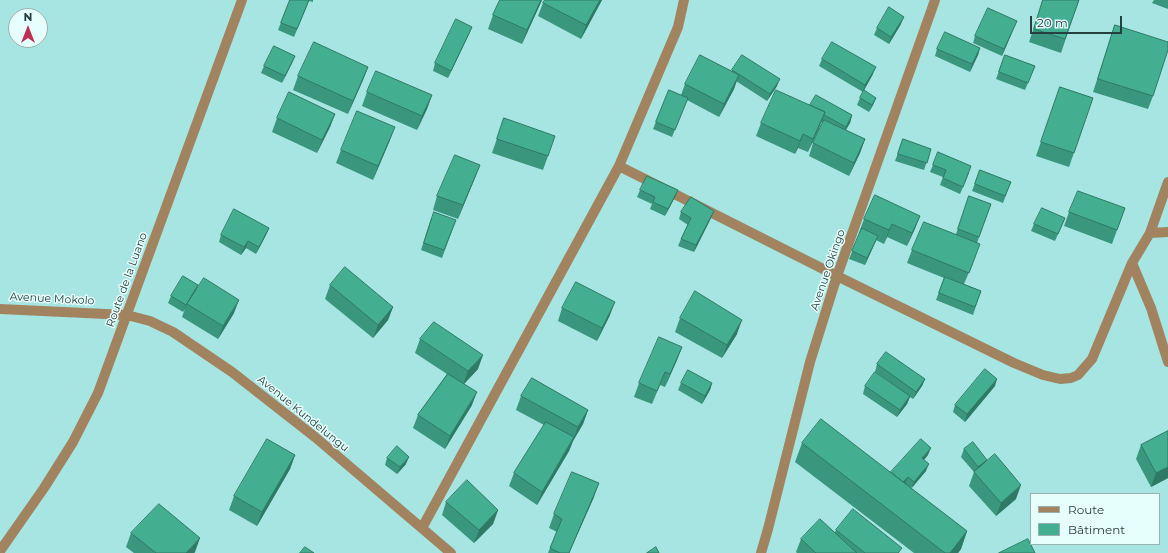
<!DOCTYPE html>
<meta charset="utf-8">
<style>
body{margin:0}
#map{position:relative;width:1168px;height:553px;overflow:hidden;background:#a6e5e1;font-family:Montserrat,sans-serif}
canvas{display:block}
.legend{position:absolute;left:1030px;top:493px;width:130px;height:52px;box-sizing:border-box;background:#e6fefc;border:1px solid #99b2b0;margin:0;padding:5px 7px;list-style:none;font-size:12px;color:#26403f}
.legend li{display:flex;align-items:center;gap:8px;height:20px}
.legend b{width:20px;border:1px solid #99b2b0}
.north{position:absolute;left:8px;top:8px;width:40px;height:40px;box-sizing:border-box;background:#e6fefc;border:1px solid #99b2b0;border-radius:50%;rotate:0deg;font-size:11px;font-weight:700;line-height:16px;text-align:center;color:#26403f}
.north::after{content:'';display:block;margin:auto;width:14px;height:18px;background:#be2e53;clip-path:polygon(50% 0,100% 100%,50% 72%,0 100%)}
.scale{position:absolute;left:1030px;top:16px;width:92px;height:18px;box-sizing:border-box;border:2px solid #26403f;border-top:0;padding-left:5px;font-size:12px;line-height:14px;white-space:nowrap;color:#26403f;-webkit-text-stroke:3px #e6fefc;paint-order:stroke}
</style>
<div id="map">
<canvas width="1168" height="553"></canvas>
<ul class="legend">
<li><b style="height:5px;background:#a18360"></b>Route</li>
<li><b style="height:11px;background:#43ae90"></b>Bâtiment</li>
</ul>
<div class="north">N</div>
<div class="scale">20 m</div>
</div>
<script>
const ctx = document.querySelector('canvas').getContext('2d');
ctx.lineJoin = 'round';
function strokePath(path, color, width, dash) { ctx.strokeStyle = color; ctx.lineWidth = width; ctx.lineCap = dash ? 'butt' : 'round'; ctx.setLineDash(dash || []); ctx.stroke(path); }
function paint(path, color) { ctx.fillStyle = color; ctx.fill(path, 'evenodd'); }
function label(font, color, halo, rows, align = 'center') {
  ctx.font = font + ' Montserrat,sans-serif'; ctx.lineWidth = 3; ctx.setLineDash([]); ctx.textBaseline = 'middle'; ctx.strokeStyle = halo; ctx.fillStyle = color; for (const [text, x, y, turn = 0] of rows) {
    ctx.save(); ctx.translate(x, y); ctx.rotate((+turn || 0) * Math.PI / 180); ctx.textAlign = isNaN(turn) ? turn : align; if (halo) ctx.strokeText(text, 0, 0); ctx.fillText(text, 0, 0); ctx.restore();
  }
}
strokePath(new Path2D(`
 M619,166L837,276L1014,363L1043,375L1060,379L1071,378L1078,375L1092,359L1132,263L1150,233L1168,182
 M1150,233L1168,232
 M1132,263L1151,308L1168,362
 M0,309L127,315L150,321L173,332L232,372L315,437L451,553
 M422,528L619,166L678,27L684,0
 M0,551L44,488L73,442L98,393L242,0
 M761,553L768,529L810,362L837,276L935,0`), '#a18360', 10);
paint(new Path2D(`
 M290,0H313V2L309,1L294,37L278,30Z
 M500,0H542L522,44L488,29L493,15Z
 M602,0L581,39L538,16L543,3Z
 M1043,0H1079L1061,53L1029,42Z
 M1154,0H1168V9L1152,3Z
 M901,24L889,44L874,35L877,28Z
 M1115,25L1153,96L1148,109L1093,92Z
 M472,27L469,34L448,78L433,71L435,63Z
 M1014,28L1002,56L973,43L975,36Z
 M980,48L978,55L970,72L935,56L937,49Z
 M1005,55L1035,66L1025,90L996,79Z
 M295,56L292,63L282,83L261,73L264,66Z
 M822,59L873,74L863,92L819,66Z
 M368,67L363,80L348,114L293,90L298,76Z
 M732,70L777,86L767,101L736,81L734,89L719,117L687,100L672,137L653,129L669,90L681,95L685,84L732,71Z
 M1060,87L1093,98L1069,167L1036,156Z
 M367,92L432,95L427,109L417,130L362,106Z
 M860,98H876L873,105L869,112L857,105Z
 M810,105L852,115L850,123L846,130L865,139L860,153L849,176L809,156L813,143L823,123L821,122L808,152L798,148L795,154L756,136L761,123Z
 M335,114L330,127L317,153L272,132L277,118Z
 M504,118L548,156L543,170L492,153Z
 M903,139L931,149L924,170L895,161Z
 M390,140L373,180L336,163L341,150Z
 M480,165L458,219L433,210L437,196Z
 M933,165L969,173L960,194L940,185L943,177L930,172Z
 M980,170L1011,182L1003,203L972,191Z
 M640,190L675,197L665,216L650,209L652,204L637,197Z
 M969,196L991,204L977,243L975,258L964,284L981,291L973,315L936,300L944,278L907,263L912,250L956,234Z
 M1125,208L1112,244L1064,226L1069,212Z
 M681,212L711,218L694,252L678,246L681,239L688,225L679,219Z
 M920,216L907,246L887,237L884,244L876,240L865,265L849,259L860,233H859L864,219Z
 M1065,218L1055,241L1031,231L1034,224Z
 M431,219L456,220L442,258L421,250Z
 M269,228L266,235L256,254L246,248L241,255L219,242L221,235Z
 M198,285L196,289L234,313L218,339L182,317L185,309L183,312L168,303L171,296Z
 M330,285L393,307L388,320L373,338L325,299Z
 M562,308L610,315L597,341L558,321Z
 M680,318L737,334L722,358L675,332Z
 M420,339L478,369L464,384L472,405L445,449L413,428L418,415L447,374L415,353Z
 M682,347L677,360L665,387L660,385L652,404L634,397L639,383Z
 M877,364L925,379L922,386L913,399L910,397L907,404L897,417L863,394L865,386L897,387L875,372Z
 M681,383H712L710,390L702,404L678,390Z
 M995,386L965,422L953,412L955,405Z
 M521,396L588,410L583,424L573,441L569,451L537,505L509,486L514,473L544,425L516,410Z
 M1168,431V478L1151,487L1136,459L1141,445Z
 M802,443L891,472L928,455L924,460L926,471L911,488L967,531L961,549L958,553H914L795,462Z
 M964,449L987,460L986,462L1016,499L996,516L969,486L974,472L961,457Z
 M295,455L290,469L257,526L229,510L234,496Z
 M387,458L406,464L397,474L385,465Z
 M594,497L569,553H548L557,532L549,528L554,514Z
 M446,502L498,510L493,524L474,543L442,515Z
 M836,530L900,553H797L796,552L801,539L835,532Z
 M131,533L195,552L194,553H134L126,547Z`), '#3a967c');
paint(new Path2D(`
 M541,0H542L522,44L527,30Z
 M600,0H602L581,39L586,25Z
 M904,17L901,24L889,44L891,37Z
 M1017,21L1002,56L1004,49Z
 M472,27L469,34L448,78L451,71Z
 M980,48L978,55L970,72L972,64Z
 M295,56L292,63L282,83L285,76Z
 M368,67L363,80L348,114L353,101Z
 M876,67L873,74L863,92L865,85Z
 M739,75L734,89L719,117L724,104Z
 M780,79L777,86L767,101L770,94Z
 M432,95L427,109L417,130L422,116Z
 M876,98L873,105L869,112L872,105Z
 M825,112L820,126L808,152L813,139Z
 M335,114L330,127L317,153L322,140Z
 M852,115L850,123L843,134L846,127Z
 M395,127L390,140L373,180L378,166Z
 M803,134L798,148L795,154L800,141Z
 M865,139L860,153L849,176L854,163Z
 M480,165L475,178L458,219L463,205Z
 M678,190L675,197L665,216L668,209Z
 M714,211L711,218L694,252L696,245Z
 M920,216L915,229L907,246L912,233Z
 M892,224L887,237L884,244L889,230Z
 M269,228L266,235L256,254L259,247Z
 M878,236L875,243L865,265L867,258Z
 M248,241L246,248L241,255L244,247Z
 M198,285L195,292L187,304L183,312L186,305Z
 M239,300L234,313L218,339L223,326Z
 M615,302L610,315L597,341L602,328Z
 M393,307L388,320L373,338L378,325Z
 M742,320L737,334L722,358L727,345Z
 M682,347L677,360L665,387L670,374Z
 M483,355L478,369L463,385L468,371Z
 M925,379L922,386L913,399L916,392Z
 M997,379L995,386L965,422L967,414Z
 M712,383L710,390L702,404L705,396Z
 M477,392L472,405L445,449L450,436Z
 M910,396L907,404L897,417L900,410Z
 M588,410L583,424L573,441L569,451L537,505L542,492L574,437L578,427Z
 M931,448L928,455L919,465L922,458Z
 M295,455L290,469L257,526L262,512Z
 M409,457L406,464L397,474L400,467Z
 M987,460L984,467L975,474L978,467Z
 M929,464L926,471L911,489L914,482Z
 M1168,467V478L1151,487L1156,473Z
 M908,477L905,484L899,487Z
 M599,483L594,497L569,553Z
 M1021,485L1016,499L996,516L1001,503Z
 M498,510L493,524L474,543L479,530Z
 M967,531L961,549L958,553H950Z
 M200,538L195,552L194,553H186Z`), '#2f7a65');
const building = new Path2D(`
 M290,0H309L297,29L281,23Z
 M500,0H541L527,30L493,15Z
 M545,0H600L586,25L543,3Z
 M1043,0H1079L1065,39L1034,29Z
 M889,7L904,17L891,37L877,28Z
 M988,8L1017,21L1004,49L975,36Z
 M456,19L472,27L451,71L435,63Z
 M1115,25L1168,42V50L1153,96L1098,79Z
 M945,32L980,48L972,64L937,49Z
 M314,42L368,67L353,101L298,76Z
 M832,42L876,67L865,85L822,59Z
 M274,46L295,56L285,76L264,66Z
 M700,55L739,75L724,104L685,84Z
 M742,55L780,79L770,94L732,70Z
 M1005,55L1035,66L1028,83L999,72Z
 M376,71L432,95L422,116L367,92Z
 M1060,87L1093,98L1074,153L1041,142Z
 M669,90L688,98L675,130L656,122Z
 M776,90L825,112L813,139L803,134L800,141L761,123Z
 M864,90L876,98L872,105L860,98Z
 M289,92L335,114L322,140L277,118Z
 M816,95L852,115L846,127L824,115L825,112L810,105Z
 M357,111L395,127L378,166L341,150Z
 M504,118L555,136L548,156L497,139Z
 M824,120L865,139L854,163L813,143Z
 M903,139L931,149L927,163L898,154Z
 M938,152L971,166L963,187L943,178L946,170L933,165Z
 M455,155L480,165L463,205L437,196Z
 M980,170L1011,182L1005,196L975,184Z
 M647,176L678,190L668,209L653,202L655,197L640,190Z
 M1078,191L1125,208L1117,230L1069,212Z
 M875,195L920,216L912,233L892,224L889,230L864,219Z
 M969,196L991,204L979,237L958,229Z
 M691,197L714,211L696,245L681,239L691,218L681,212Z
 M1042,208L1065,218L1058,234L1034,224Z
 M234,209L269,228L259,247L248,241L244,247L221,235Z
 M434,212L456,220L444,250L424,243Z
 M924,222L980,244L969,273L912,250Z
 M862,228L878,236L867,258L852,251Z
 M345,267L393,307L378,325L330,285Z
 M183,276L198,285L186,305L171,296Z
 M945,277L981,291L975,307L939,293Z
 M204,278L239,300L223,326L187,304Z
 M576,282L615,302L602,328L562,308Z
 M695,291L742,320L727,345L680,318Z
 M434,322L483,355L468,371L420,339Z
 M659,337L682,347L670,374L665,372L657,391L639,383Z
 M886,352L925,379L916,392L877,364Z
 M985,369L997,379L967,414L955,405Z
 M688,370L712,383L705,396L681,383Z
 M875,372L910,396L900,410L865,386Z
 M448,374L477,392L450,436L418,415Z
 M532,378L588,410L578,427L521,396Z
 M821,419L967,531L950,553H945L802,443Z
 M546,422L574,437L542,492L514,473Z
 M1168,431V467L1156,473L1141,445Z
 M267,439L295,455L262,512L234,496Z
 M921,439L931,448L922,458L929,464L914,482L908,477L903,482L891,472Z
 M973,442L987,460L978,467L964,449Z
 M397,446L409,457L400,467L387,458Z
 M995,454L1021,485L1001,503L974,472Z
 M572,472L599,483L569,553H560L550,548L562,519L554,514Z
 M467,480L498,510L479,530L446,502Z
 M159,504L200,538L186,553H156L131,533Z
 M853,509L902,548L898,553H865L836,530Z
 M820,519L857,553H816L801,539Z
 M1028,539L1035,553H999Z
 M305,547L314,553H300Z
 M656,547L659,553H647Z`);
paint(building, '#43ae90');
strokePath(building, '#2f7a65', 1);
label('11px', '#26403f', '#e6fefc', [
 ["Avenue Okingo",828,270,-71],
 ["Route de la Luano",127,280,-70],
 ["Avenue Mokolo",52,299,3],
 ["Avenue Kundelungu",303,414,39]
]);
</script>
